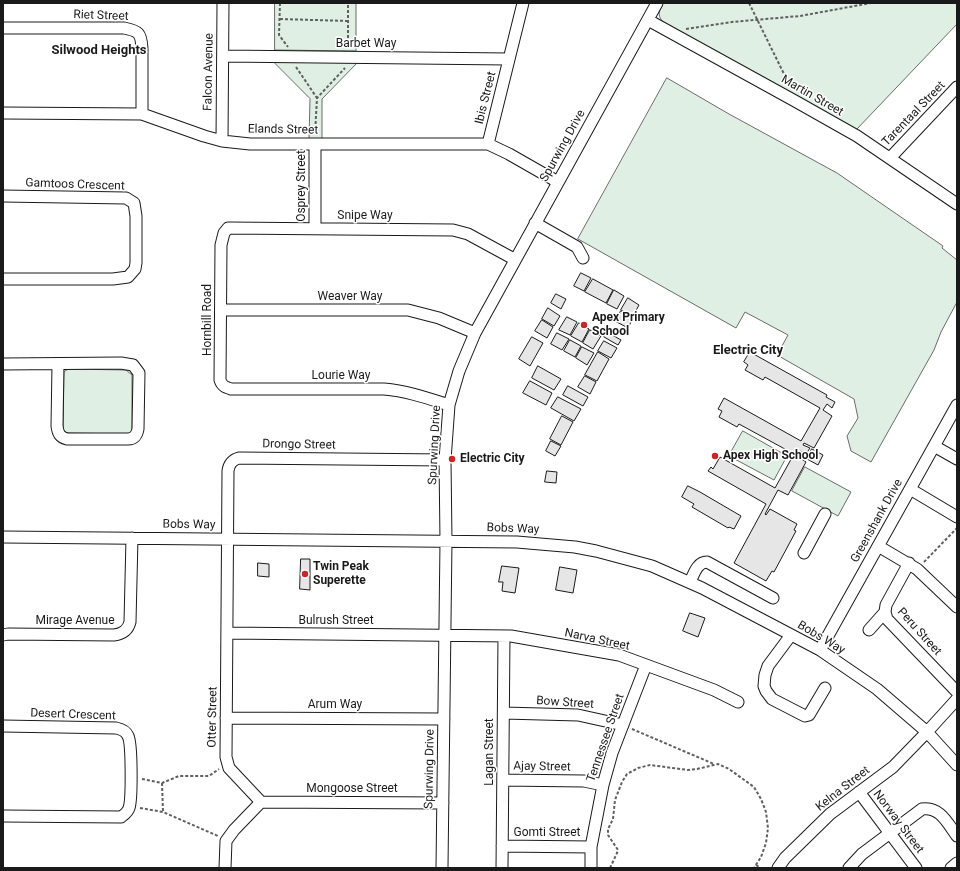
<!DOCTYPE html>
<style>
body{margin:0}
#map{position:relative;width:960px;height:871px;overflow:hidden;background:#fff;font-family:Roboto,sans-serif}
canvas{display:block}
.frame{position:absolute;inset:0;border:4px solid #1a1a1a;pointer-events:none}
</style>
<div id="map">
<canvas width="960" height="871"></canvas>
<div class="frame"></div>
</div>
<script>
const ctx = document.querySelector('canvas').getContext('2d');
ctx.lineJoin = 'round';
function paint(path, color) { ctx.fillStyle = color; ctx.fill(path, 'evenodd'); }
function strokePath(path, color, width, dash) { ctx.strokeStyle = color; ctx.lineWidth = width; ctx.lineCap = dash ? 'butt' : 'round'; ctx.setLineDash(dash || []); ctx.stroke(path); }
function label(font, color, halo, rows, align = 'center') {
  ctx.font = font + ' Roboto,sans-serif'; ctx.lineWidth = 3; ctx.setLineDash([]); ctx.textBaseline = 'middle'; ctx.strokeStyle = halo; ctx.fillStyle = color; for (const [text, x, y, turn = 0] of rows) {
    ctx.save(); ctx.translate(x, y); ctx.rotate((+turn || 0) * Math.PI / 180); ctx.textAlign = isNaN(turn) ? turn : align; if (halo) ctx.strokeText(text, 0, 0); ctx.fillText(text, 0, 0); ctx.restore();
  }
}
const green = new Path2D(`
 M275,3H356V51L275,50Z
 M663,3H957V24L856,130L665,24C657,17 658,11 663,3Z
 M272,60L358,62L322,99V140H309L310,99Z
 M667,78L729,114L837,173L943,246L942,248L957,260V302L941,332L934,350L871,462L851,451L847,436L858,418L854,399L777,355L788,335L745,312L736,328L578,239Z
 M69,369L126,370L132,375V434L66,433L63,431L64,372Z
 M743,431L787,456L774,480L729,456Z
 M805,467L851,492L838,516L792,491Z`);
paint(green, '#e0efe3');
strokePath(green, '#6a6a6a', 1);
const building = new Path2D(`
 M581,273L591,278L584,291L574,286Z
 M593,279L613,290L606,303L585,292Z
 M614,290L624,296L617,309L607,304Z
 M556,294L566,299L561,309L551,303Z
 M628,298L639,305L633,316L621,310Z
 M548,308L560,316L554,326L542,319Z
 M621,311L633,318L628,328L615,321Z
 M567,317L577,322L570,335L559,330Z
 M542,320L553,327L547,338L535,331Z
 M579,323L589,329L582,342L571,336Z
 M590,330L601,336L593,349L583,343Z
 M607,332L621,340L618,345L604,337Z
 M557,333L569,339L562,350L551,344Z
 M532,337L543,343L530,366L519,359Z
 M570,340L581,346L575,357L564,351Z
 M604,341L617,348L611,358L598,351Z
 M582,347L594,353L587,365L576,358Z
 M598,352L609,359L597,381L585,375Z
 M750,352L827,395L826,397L835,402L832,408L827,404L823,410L832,416L814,448L804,443L803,445L810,448L806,454L800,451L797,456L806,462L788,495L778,490L765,514L766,515L770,509L797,524L794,530L796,531L774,572L772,571L766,581L734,563L766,504L708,471L711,467L713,469L720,457L775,488L794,454L739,424L737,427L719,417L722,411L718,409L724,398L801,441L820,408L765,377L763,380L745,370L748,365L744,362Z
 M538,366L561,379L554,390L532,378Z
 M585,376L596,382L590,394L578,387Z
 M530,381L552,393L546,405L523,393Z
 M568,386L588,397L583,406L563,395Z
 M558,397L581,409L574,421L551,408Z
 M562,416L573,422L561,445L550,439Z
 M551,441L561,446L555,456L546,451Z
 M812,449L823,455L818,465L807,459Z
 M547,471L557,472L556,483L545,482Z
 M688,486L700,492L741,516L734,529L729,527L728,528L692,507L694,504L682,497Z
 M301,559H310V590L300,589Z
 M258,563L269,564V577L258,576Z
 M502,566L519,568L515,593L502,591L503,582H499Z
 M560,567L577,570L573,593L556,590Z
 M690,613L705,618L698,637L683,631Z`);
paint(building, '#e6e6e6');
strokePath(building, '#1a1a1a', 1);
const minor = new Path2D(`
 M648,20L795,101L857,136L957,204
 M3,28H124C139,31 141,33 142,48V114
 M223,56L509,59
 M3,113L142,114L204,136L222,141L250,144H488L509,154L558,182
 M222,141L223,3
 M488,144L523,3
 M890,158L957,87
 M3,196L126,198L134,203L136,216V263L135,269L128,277L113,279H3
 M535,223L577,247L583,258
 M315,228V144
 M221,310H408L439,318L475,333
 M3,364L121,363L133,365L139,373L138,429C137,435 134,439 128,439H67C60,437 58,434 57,426L58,364
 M449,405C427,398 407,391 384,389H231C225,387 222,386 220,380L221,245L224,233L228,228L453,230L468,234L514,259
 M934,446L957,459
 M910,489L957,517
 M3,537L517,542L575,547L596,551L652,566L702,588L820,650L877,689L927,732L957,765
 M878,546L917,569L957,607
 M804,553L825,514
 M909,563L886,605L885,612L887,619L957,692
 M690,582C694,574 697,562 707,562L773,598
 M869,630L885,612
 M227,633L511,636L619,655L714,690L738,702
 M3,635L8,634L114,635C123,634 128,630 130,622L132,538
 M791,635L768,666L765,675L764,686L766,691L772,699L805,716L809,715L825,688
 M820,650L957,405
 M504,713L578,715L623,725
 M226,718L444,719
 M3,726L116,728C121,729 126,731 128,736C132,743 132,800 129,808C128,812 125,814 121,817L3,816
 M503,780L584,781L603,785
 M859,792L916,868
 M261,802L229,768L226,757L228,471C229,464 232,460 239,458L445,460
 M261,802L443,803
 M502,846L591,847
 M225,868L226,841L234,830L261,802
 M442,868L446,541L445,460L449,405L459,371L475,333L657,3
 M502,868L504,636
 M591,868V847L603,785L612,753L646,665
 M778,868L785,858L830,814L893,767L927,732L957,699
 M849,868L862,854L922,809C940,806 948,824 957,836
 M951,868L957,863`);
strokePath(minor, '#1a1a1a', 13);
strokePath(new Path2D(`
 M280,3L279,35L288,47
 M749,3L787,80L793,87
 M280,19L348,21
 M686,29L732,22L800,16L871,3
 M348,48V3
 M296,67L317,98
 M315,134L317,98L345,68
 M924,562L957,528
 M632,729L714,764
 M142,779L162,783L179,776H209L219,769
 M162,783L163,812
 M140,808L163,812L218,836
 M756,865L761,868
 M610,868L617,853L618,850L608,835V829L613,819L615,800L622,782L627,774L638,768L650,765L688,770L697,769L718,764L729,769L754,787L761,799L766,812L768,828L766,843L761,857L754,868`), '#5f5f5f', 2, [3, 2]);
strokePath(minor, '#fff', 11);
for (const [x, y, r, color] of [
 [584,325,4,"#c62828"],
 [715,456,4,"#c62828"],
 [452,459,4,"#c62828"],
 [305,574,4,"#c62828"]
]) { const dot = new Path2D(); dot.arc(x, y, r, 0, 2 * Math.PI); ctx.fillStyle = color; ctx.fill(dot); strokePath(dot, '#fff', 1.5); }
label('12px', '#1a1a1a', '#fff', [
 ["Riet Street",101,16,2],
 ["Barbet Way",366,44],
 ["Falcon Avenue",209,72,-89],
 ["Martin Street",812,96,30],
 ["Ibis Street",486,98,-76],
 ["Tarentaal Street",914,114,-46],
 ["Elands Street",283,130,1],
 ["Spurwing Drive",563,146,-61],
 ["Gamtoos Crescent",75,185,2],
 ["Osprey Street",302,186,-90],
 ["Snipe Way",365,216],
 ["Weaver Way",350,297],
 ["Hornbill Road",208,320,-90],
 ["Lourie Way",341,376],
 ["Drongo Street",299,445,1],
 ["Spurwing Drive",435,445,-87],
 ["Greenshank Drive",877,521,-61],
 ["Bobs Way",189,525,1],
 ["Bobs Way",513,529,2],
 ["Mirage Avenue",75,621],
 ["Bulrush Street",336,621],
 ["Peru Street",919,632,48],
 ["Bobs Way",821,638,31],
 ["Narva Street",597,640,12],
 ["Bow Street",565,703,4],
 ["Arum Way",335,705],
 ["Desert Crescent",73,715,2],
 ["Otter Street",213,717,-89],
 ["Tennessee Street",606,738,-71],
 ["Lagan Street",490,752,-90],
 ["Ajay Street",542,767,1],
 ["Spurwing Drive",430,769,-89],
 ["Mongoose Street",352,789],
 ["Kelna Street",843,789,-38],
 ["Norway Street",898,822,53],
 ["Gomti Street",547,833]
]);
label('bold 12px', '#1a1a1a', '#fff', [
 ["Apex Primary",592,318],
 ["School",592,332],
 ["Apex High School",723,456],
 ["Electric City",460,459],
 ["Twin Peak",313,567],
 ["Superette",313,581]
], 'left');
label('bold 13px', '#1a1a1a', '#fff', [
 ["Silwood Heights",99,51],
 ["Electric City",748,351]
]);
</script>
